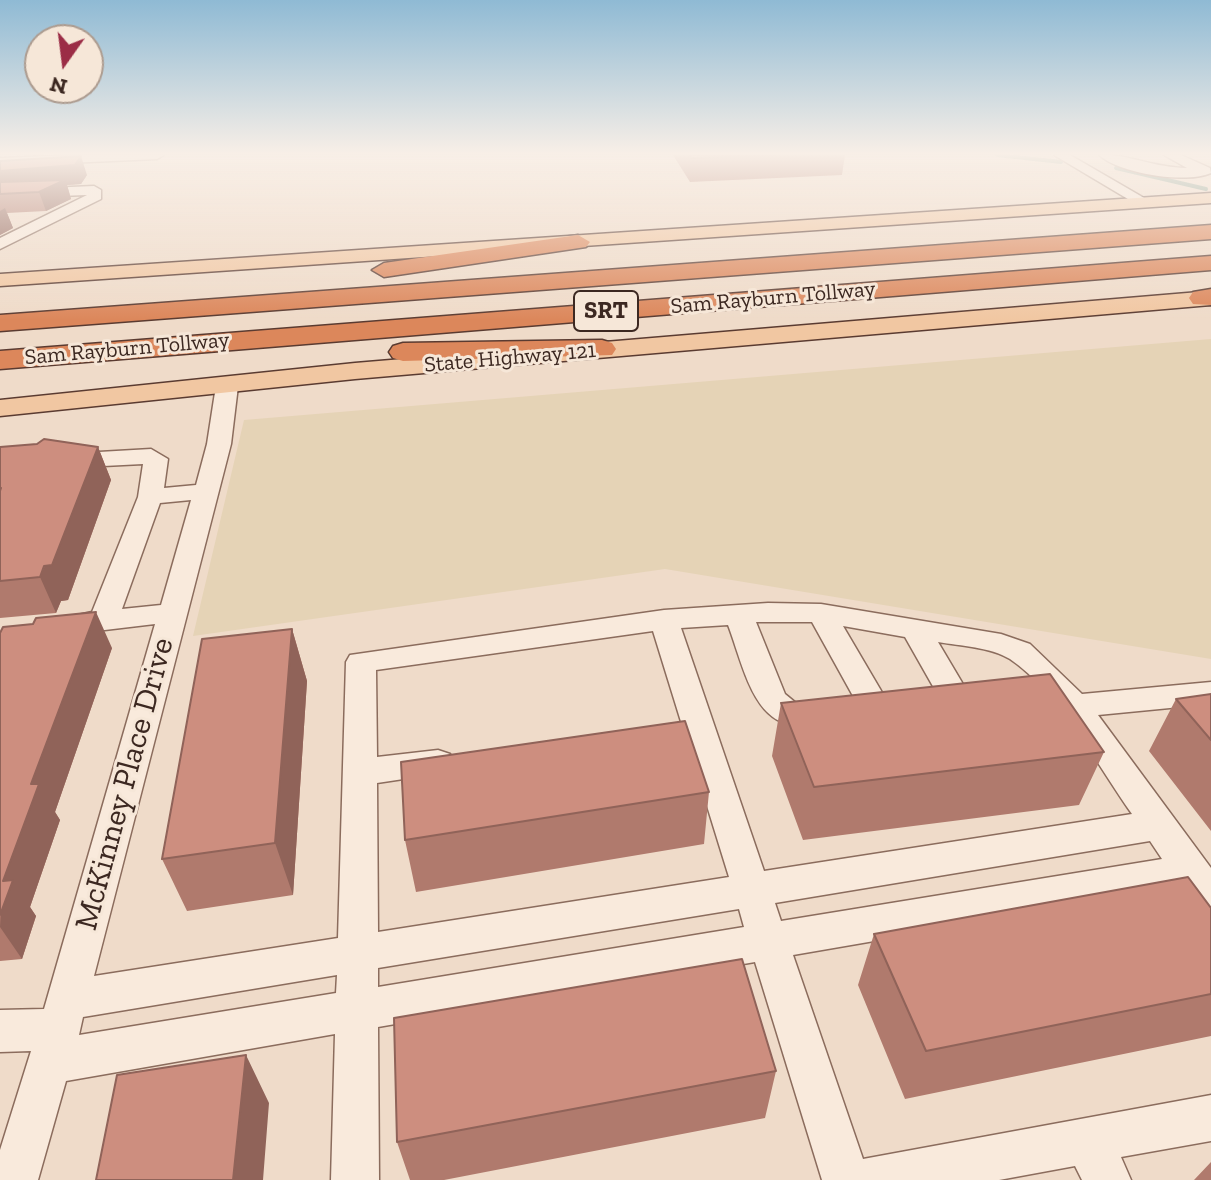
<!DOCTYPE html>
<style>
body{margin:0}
#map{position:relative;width:1211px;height:1180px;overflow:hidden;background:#efdbc9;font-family:"Zilla Slab",serif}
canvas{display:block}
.north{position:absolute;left:24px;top:24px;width:80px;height:80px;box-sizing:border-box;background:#f6e7d8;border:2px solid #ac9b8f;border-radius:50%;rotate:194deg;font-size:22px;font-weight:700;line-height:32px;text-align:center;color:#3c2821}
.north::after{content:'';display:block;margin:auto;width:28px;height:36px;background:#9b2d46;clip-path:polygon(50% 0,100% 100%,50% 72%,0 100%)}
</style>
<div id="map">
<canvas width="1211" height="1180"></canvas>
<div class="north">N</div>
</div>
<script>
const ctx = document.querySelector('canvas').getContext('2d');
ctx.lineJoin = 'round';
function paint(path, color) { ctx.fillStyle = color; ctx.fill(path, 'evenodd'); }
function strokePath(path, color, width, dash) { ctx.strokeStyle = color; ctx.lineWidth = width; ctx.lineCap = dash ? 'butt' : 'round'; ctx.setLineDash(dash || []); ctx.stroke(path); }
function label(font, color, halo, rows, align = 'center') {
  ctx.font = font + ' "Zilla Slab",serif'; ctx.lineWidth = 6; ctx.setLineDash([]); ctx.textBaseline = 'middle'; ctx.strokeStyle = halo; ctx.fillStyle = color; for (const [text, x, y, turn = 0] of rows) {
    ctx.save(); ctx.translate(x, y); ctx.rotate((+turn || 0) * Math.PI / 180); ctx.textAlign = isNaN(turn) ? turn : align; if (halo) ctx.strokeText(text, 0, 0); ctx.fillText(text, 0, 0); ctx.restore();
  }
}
paint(new Path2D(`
 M1211,339V659L665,569L193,636L244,420Z`), '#e5d3b6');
strokePath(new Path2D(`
 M997,155L1061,162
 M1116,168L1206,189`), '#709282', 4);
const minor = new Path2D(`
 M74,155H164L157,159L0,166V158Z
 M1054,155H1070L1151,202L1138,205Z
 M1099,155C1125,153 1154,168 1187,168L1164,155H1181L1210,168L1211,173C1186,184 1120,174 1099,155Z
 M94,186L101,190V199L0,249V238L87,195L0,198V190Z
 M227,380L238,386L231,444L94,976L338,938L346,662L350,655L664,610L768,603L821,604L1001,634L1030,644L1082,694L1211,682V704L1098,715L1211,868V915L1197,910L1182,888L793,955L863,1159L1211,1095V1141L1121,1157L1131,1180H1082L1075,1166L999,1180H822L755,962L378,1027L379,1180H331L335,1034L66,1081L38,1180H0V1150L31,1051L0,1052V1010L44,1009L155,624L88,632L78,629L73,622L78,615L92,612L138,497L143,464L64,468L52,461L64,454L151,449L168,459L164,488L196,485L207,444L216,386ZM191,500L161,605L122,609L160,503ZM756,622H812L863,714L874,718L885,714L890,706L843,626L905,637L943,704L954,707L965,704L970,696L938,642C961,646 990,647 1010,659C1059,692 1098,766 1132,814L764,871L681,628L728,625C747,675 756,744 827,722L832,714L827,706L796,703L785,694ZM653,631L729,877L378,932L377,783L450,772L455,763L450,754L438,750L377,757L376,670ZM1150,841L1162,859L781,921L775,903ZM739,909L744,927L378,987V968ZM337,975L336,993L79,1035L83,1017Z`);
const major = new Path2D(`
 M1211,193V203L0,286V274Z
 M1211,291V305L355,379L0,416V400L355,363Z`);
const highway = new Path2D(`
 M1211,225V239L0,331V315Z
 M578,235L590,242L586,247L384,277L372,270L384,263Z
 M1211,256V270L0,369V351Z
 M1211,289V305L1193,304L1189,298L1193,292Z
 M602,340L612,343L616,349L612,355L403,361L393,358L389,352L393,346L403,343Z`);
strokePath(minor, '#8b6c5d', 3);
strokePath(major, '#5a3b31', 3);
strokePath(highway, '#5a3b31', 3);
paint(minor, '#f9eadc');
paint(major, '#f1c7a2');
paint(highway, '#dc875b');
paint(new Path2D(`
 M673,155H845L842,175L690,182Z
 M0,161L87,175L81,184L67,185L71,199L46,211L7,213L13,228L0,235Z
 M0,447H98L111,480L68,600L61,601L56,613L0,618Z
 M292,629L307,681L293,895L187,911L162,859Z
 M0,633L112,648L55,812L60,820L30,907L36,916L22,959L0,961Z
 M1211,694V831L1149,751L1176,699Z
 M781,703L1104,752L1079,805L803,840L772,756Z
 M709,792L704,844L416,892L405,840Z
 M1211,908V1036L905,1099L858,985L874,934Z
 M776,1071L765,1118L444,1180H410L397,1142Z
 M1211,1162V1180H1194Z`), '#b07a6d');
paint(new Path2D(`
 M81,156L87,175L81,184L67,185L71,199L46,211L39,192L0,190V171Z
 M5,208L13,228L0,235V211Z
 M98,447L111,480L68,600L61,601L56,613L40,577Z
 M96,612L112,648L55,812L60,820L30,907L36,916L22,959L0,927L3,881L31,784Z
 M292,629L307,681L293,895L275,843Z
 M246,1055L269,1103L263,1180H233Z`), '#906359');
const building = new Path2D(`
 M689,155H776L692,158Z
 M81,156L75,165L0,171V161Z
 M65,180L39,192L0,194V182Z
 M44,439L98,447L52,565L44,566L40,577L0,581V491L1,488H0V447L37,444Z
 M96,612L31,784H39L3,881L13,880L0,915V633L3,627L33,624L36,618Z
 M292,629L275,843L162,859L202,639Z
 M1050,674L1104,752L814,787L781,703Z
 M1211,694V740L1176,699Z
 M685,721L709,792L405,840L401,762Z
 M1188,877L1211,908V994L926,1051L874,934Z
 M742,959L776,1071L397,1142L394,1018Z
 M246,1055L233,1180H96L117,1075Z`);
paint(building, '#cd8e7f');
strokePath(building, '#906359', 2);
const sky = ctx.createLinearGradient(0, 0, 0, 320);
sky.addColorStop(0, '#8fbad4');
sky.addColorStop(0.48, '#f8efe7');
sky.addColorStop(1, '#f8efe700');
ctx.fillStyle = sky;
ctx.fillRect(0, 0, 1211, 320);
label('22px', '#3c2821', '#f6e7d8', [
 ["Sam Rayburn Tollway",773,298,-5],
 ["Sam Rayburn Tollway",127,349,-5],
 ["State Highway 121",510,358,-5]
]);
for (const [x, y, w] of [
 [606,311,64]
]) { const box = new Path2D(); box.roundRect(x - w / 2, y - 20, w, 40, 6); ctx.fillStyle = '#f6e7d8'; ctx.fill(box); strokePath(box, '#3c2821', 2); }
label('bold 24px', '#3c2821', null, [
 ["SRT",606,311]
]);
label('32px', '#3c2821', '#f6e7d8', [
 ["McKinney Place Drive",125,784,-75]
]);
</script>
